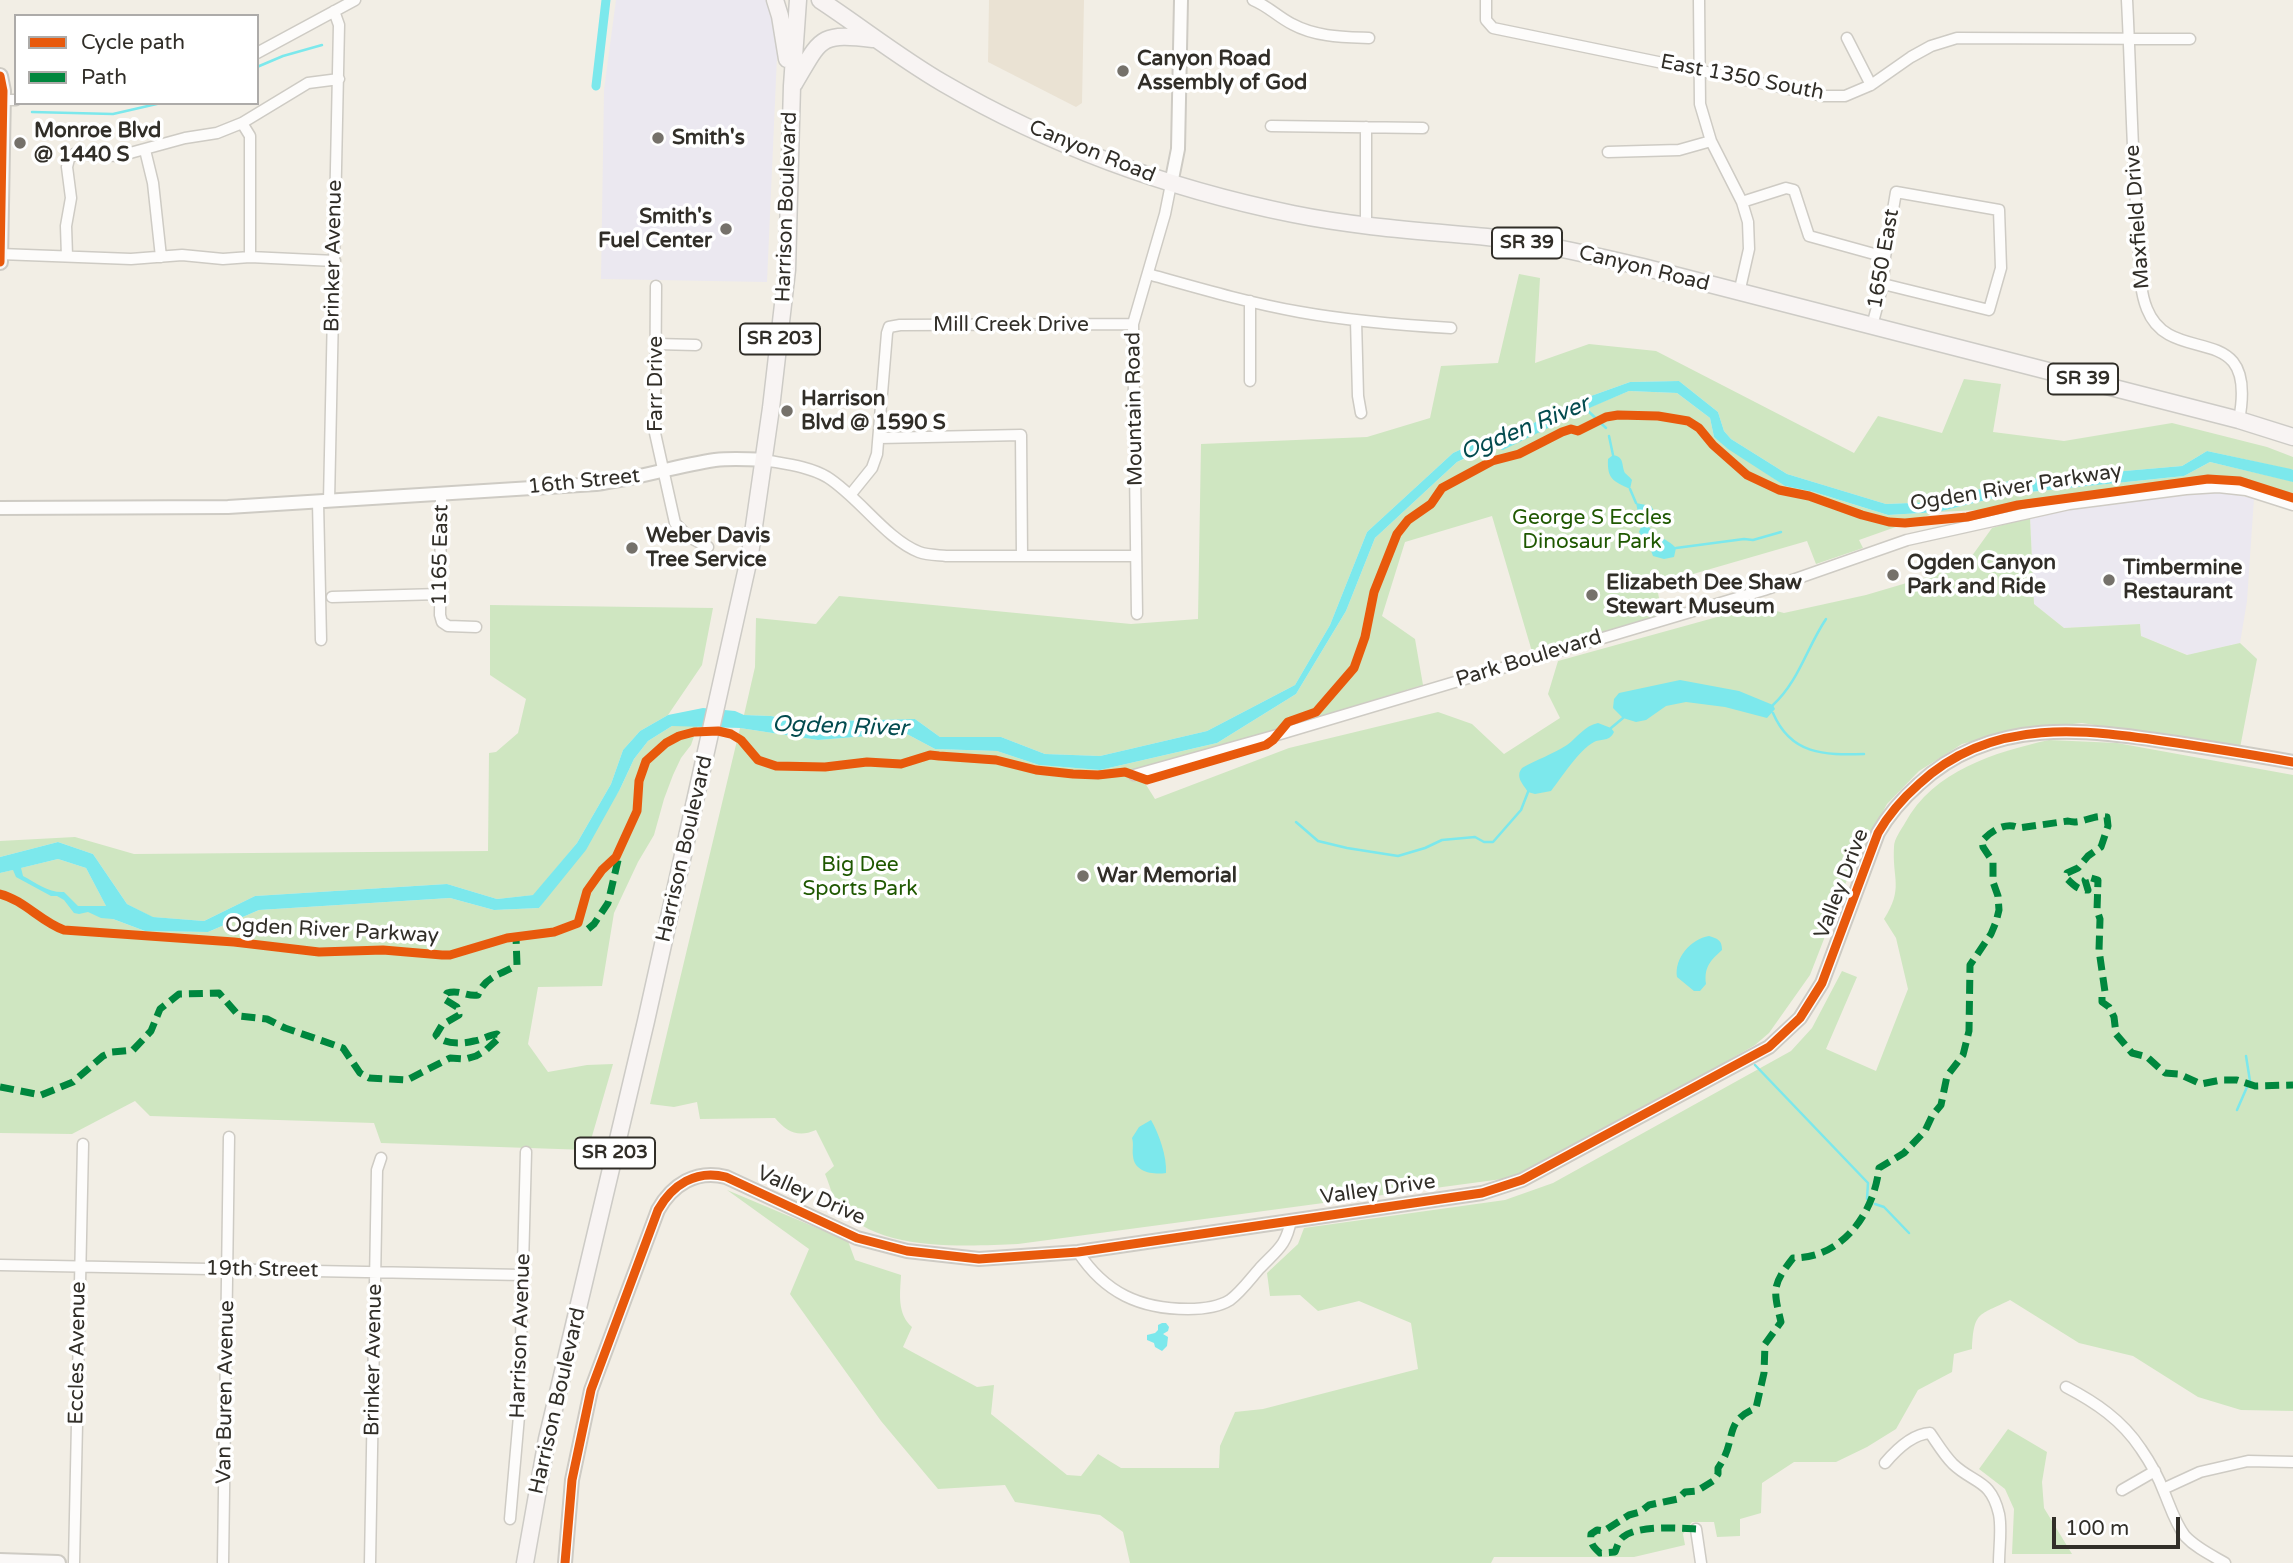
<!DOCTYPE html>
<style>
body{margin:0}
#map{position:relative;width:2293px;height:1563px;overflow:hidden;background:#f2eee5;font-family:"Varela Round",sans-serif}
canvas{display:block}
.legend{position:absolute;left:14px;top:14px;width:245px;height:91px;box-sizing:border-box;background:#fff;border:2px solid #adaba9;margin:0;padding:9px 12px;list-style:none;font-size:21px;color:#312e28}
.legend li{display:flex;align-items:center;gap:14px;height:35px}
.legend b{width:35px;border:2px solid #adaba9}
.scale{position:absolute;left:2052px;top:1517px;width:128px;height:32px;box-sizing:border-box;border:4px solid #312e28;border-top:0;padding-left:9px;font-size:21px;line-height:24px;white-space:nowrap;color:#312e28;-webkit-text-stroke:5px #fff;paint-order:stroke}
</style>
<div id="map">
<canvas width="2293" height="1563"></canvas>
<ul class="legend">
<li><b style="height:9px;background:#e8590c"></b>Cycle path</li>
<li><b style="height:9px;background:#00873e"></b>Path</li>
</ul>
<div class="scale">100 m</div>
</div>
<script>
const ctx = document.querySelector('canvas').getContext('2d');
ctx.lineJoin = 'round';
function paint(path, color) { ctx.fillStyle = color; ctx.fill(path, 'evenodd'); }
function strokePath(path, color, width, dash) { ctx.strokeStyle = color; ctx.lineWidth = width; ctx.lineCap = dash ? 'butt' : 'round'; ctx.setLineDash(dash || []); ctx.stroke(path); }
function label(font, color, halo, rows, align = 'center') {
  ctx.font = font + ' "Varela Round",sans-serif'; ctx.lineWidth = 7; ctx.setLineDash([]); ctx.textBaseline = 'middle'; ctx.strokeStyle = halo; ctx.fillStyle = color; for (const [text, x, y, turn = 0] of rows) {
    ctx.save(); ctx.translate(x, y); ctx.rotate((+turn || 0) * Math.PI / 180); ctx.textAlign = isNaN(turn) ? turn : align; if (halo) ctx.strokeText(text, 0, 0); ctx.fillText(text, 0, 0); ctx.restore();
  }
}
paint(new Path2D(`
 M616,0H770L778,34L767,282L601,279L604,90Z
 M2215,492L2254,498L2247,601L2240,643L2188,655L2141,636L2140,624L2064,628L2034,604L2030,517L2130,500Z`), '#ebe8f0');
paint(new Path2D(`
 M989,0H1084L1082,103L1076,107L988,62Z`), '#eae2d3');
paint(new Path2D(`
 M1519,274L1540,278L1535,363L1589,344L1656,351L1854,453L1878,416L1942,433L1964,379L2001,384L1993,432L2064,441L2172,423L2267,447L2293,457V470L2207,451L2182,466L2009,481L1935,502L1886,504L1787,474L1731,439L1724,431L1718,412L1679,381L1630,382L1577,401L1502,439L1492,435L1453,453L1367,532L1330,625L1295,685L1207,731L1100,756L1045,754L1001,737H940L915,719L800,722L771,716L744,715L755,667L756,618L816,624L839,596L1131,624L1198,619L1201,444L1367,437L1430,418L1441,366L1498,363Z
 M1629,391L1677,393L1710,418L1714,437L1785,486L1814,492L1888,515L1938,512L2010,494L2184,476L2210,462L2291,481L2293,482V495C2257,483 2231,476 2193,479L2018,508L1938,512L1859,540L1863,548L1816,564L1807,541L1669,581L1658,593L1663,617L1533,655L1492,516L1405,542L1382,616L1415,639L1423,685L1138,772L1155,799L1289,748L1438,712L1472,724L1504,754L1560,718L1548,694L1558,661L1757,606L1784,613L1866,595L1937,574L1969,560L1992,528L2030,517L2034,604L2064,628L2140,624L2141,636L2187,655L2240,643L2257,659L2240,748L2082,723L2011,731L1962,744L1919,771L1887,804L1850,872L1810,975L1769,1033L1755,1045L1580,1146L1517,1177L1018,1244C966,1246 872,1253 838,1204C832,1196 829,1183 825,1174L834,1166L816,1130C798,1138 787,1132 775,1118L700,1119L697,1102L674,1107L650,1104L740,728L818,740L905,733L935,749L997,751L1039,765L1100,770L1217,743L1296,694L1346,611L1375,538L1457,462Z
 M490,605L713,608L702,665L668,715L640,731L623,750L611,784L577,843L534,895L497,899L447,884L255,896L204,921L152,917L127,904L93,854L58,842L0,857V841L75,837L134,854L488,851L489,753L496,752L518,733L526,699L490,675Z
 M698,725L691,745L681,758L673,775L664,799L654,835L638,862L614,913L602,986L538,987L528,1044L548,1072L587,1065L613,1064L588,1150L381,1143L374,1123L150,1116L135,1101L72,1134L0,1133V873L58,859L86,868L113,919L145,931L208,932L259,910L450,898L494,910L539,908L620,789L634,759L648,741L672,726Z
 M2049,740L2117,743L2293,775V1411L2241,1410L2198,1397L2133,1356L2079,1343L2010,1300C1978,1316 1974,1311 1972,1349L1954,1354L1952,1372L1918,1390L1896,1429L1867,1447L1836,1462H1794L1762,1483L1761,1513L1740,1519V1536L1717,1537L1714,1522H1692L1683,1534L1685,1545L1634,1557H1494L1491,1563H1130L1123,1532L1100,1515L1015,1502L1005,1485L938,1489L881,1421L790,1294L809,1249L727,1190L848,1241L855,1260L901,1275C900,1294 897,1314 912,1327L903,1347L977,1387L994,1385L991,1414L1067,1475L1081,1476L1098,1454L1121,1468H1219L1220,1446L1235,1412L1263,1409L1418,1369L1411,1323L1359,1301L1318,1311L1300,1295L1270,1296L1267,1273L1298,1244L1304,1228L1505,1200L1553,1183L1791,1051L1812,1028L1842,971L1857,977L1826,1049L1876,1071L1908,989L1896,938L1884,919C1904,888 1892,879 1894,847C1894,839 1901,830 1905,823C1933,771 1995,752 2049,740Z
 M2008,1429L2047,1452L2042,1482L2044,1508L2072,1554H2012L2014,1509L2005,1489L1979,1469Z`), '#cfe6c1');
paint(new Path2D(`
 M1679,381L1718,412L1724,431L1731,439L1787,474L1886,504L1935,502L2009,481L2182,466L2207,451L2291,469L2293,470V482L2210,462L2184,476L2010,494L1938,512L1888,515L1814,492L1785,486L1728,449L1714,437L1710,418L1677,393L1629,391L1587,409L1503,450L1491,446L1457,462L1375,538L1346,611L1296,694L1217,743L1100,770L1039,765L997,751L935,749L905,733L818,740L740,728L672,726L648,741L634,759L620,789L586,850L539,908L494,910L450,898L259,910L208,932L145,931L113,919L101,918L88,912L79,914L74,913L64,900L57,896H51L16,877L13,870L0,873V857L58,842L93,854L127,904L153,917L204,921L255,896L447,884L497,899L533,895L577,843L611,784L623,750L640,731L668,715L703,708L735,711L744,715L771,716L800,722L915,719L940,737H1001L1045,754L1100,756L1207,731L1295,685L1330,625L1367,532L1453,453L1492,435L1502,439L1577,401L1630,382ZM58,859L86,868L106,906H78L64,892C49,893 36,883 23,876L21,868Z
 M1613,455C1625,457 1621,465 1625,473C1627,475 1630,477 1632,480L1630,489C1613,481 1607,479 1608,459Z
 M1636,503L1651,506L1654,511L1653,518L1646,522C1653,537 1666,537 1676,548L1674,557L1664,559L1653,556L1650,548L1639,532L1641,527Z
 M1680,680L1739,691L1773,705L1775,709L1767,718L1725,707L1686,702L1666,706L1646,720L1636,722L1623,718L1613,708L1614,699L1619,693Z
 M1598,723L1611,728L1614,732C1609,742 1603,738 1594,742C1579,750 1562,777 1551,791L1535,794L1528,792C1523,784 1515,777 1522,768C1536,760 1553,754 1567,745C1578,737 1584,726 1598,723Z
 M1709,936C1718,939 1722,940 1722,950C1710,961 1704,967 1706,984L1700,991H1694L1677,977C1674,958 1691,939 1709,936Z
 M1151,1120C1159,1134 1167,1156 1166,1173C1153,1175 1134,1172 1133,1156C1132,1149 1134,1145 1132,1138L1139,1127Z
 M1162,1323H1166L1169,1327L1168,1331L1163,1334L1168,1337L1167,1346L1162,1351L1155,1347L1154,1343L1147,1340V1335L1155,1333L1158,1330V1325Z`), '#7ce8ec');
strokePath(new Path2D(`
 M257,67L283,56L322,45
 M32,112L113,114L161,103
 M1586,409L1606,428
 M1609,436L1613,455
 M1630,489L1636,503
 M1676,548L1744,539L1753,540L1781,532
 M1773,705C1799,681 1807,647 1826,619
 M1773,713C1791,755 1824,755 1864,754
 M1611,728L1623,718
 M1296,822L1318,841L1347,848L1398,856L1425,848L1442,840L1475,837L1484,842H1493L1521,810L1528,792
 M2246,1056L2250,1081
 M1755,1065L1868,1183L1867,1199
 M2237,1110L2247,1087
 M1875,1204L1884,1207L1909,1233`), '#7ce8ec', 2.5);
strokePath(new Path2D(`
 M596,86L606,0`), '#7ce8ec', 9);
const minor = new Path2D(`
 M1253,0C1268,6 1278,17 1292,24C1316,37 1343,37 1369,38
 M1486,0V20L1493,28L1823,96H1845L1871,85L1911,57L1931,46L1957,38L2190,39
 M1699,0L1700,104L1711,141L1742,202L1748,222L1749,249L1739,293
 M2127,0C2131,78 2132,157 2138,235C2140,259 2138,287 2147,309C2171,370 2259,315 2239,420
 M1847,38L1871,85
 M257,53L355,0
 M0,100H16
 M242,123L250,136V257
 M1271,126L1423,128
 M1366,127V226
 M145,150L153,183L161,257
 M1608,152L1679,150L1711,141
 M1742,202L1786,188L1794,190L1809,236L1885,257
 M0,254L131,259L182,255L223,259L250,257L335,261
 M67,256L66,226L71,198L67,167L69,159L74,154L119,156L185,138L217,133L242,123L308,83L339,79
 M1148,274C1198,288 1249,303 1300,312C1350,321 1400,325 1451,328
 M656,286L655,433L675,523L689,537L708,547
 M1250,301V381
 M1356,320L1358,396L1361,413
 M1872,326L1883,284L1885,257L1896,192L1999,210L2001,268L1989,310L1883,284
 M656,344L696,345
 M879,438L1021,435L1022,556
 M764,460C785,464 808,466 827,477C859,497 886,539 919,552C927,555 937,555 946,556H1136
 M441,494L440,615L442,622L448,626L476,627
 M851,494L872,468L877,454L887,333L889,327L900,325L1133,324
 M329,501L339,25L334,11
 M318,502L321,640
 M332,597L440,594
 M1137,614L1133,324L1165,214L1171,184
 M1134,775L1277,735L1764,590L1907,540L2069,504L2186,489L2218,487L2246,490L2293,505
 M1078,1252C1105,1293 1140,1309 1188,1309C1202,1309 1217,1308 1230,1300C1241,1292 1251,1278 1260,1268C1278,1249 1286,1246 1291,1220
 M0,1265L523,1275
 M2066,1387C2095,1402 2122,1420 2141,1449C2150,1462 2158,1476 2164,1492C2170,1506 2175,1523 2185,1536C2196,1548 2211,1555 2225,1563
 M1885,1463C1896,1450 1912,1434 1930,1433C1937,1443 1944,1455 1953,1464C1974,1484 1991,1479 1999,1514C2002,1529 1999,1547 1999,1563
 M2163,1489L2200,1472L2248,1461L2293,1462
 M2122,1490L2155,1471
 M510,1519L519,1416L526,1152
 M1696,1529L1701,1563
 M74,1563L83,1144
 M223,1563L229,1137
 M370,1563L377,1170L381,1158`);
const tertiary = new Path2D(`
 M1171,184L1178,149L1181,0
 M0,508L228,507L596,484C636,479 675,466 715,460C732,458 748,459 764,460
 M565,1563L572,1480L591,1390L658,1210C672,1185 696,1169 726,1177L857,1238L907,1251L979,1259L1078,1252L1482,1193L1522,1180L1769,1047L1800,1018L1822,983L1878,833C1889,814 1902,799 1919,784C1992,716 2086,729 2177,743C2216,749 2254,755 2293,762`);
const secondary = new Path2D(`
 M0,76L3,91L0,262
 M0,1561L58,1563`);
const primary = new Path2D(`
 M775,0L780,16L787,59
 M820,0C861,27 900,58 943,83C1051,146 1170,189 1293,214C1357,227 1422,231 1487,237C1540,243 1592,255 1643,267L2239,420L2293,437
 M794,84C821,39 818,32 873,39
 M525,1563L547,1439L646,1021L750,554L771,408L787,270L792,86L798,0`);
strokePath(minor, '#cecbc4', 13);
strokePath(tertiary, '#cecbc4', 16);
strokePath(secondary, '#cecbc4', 18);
strokePath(primary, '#cdcbc6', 19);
strokePath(minor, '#fdfcfb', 10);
strokePath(tertiary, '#fdfcfb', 12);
strokePath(secondary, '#faf8f7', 14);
strokePath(primary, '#f8f4f3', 16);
strokePath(new Path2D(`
 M588,929L594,924L608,903L619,856
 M0,1087L41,1095L73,1082L103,1056L112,1052L133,1050L151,1031L160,1009L179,994L219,993L239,1016L267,1019L285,1028L343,1048L360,1073L369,1078L407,1080L450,1058L466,1059L476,1056L486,1050L500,1037L497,1034C489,1035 482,1040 474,1041C463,1044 443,1045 436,1035L442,1025L459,1015L457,1007L444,999L447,993C459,989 467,997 478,995C486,975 501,975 517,965L516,937
 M1696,1529C1678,1528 1637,1525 1623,1537C1619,1540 1617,1547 1615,1552L1600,1553C1593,1547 1590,1543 1591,1534L1597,1530L1604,1531L1629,1515L1640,1512L1649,1505L1678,1499L1685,1492L1697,1491L1713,1481L1718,1474V1468C1738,1440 1722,1422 1756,1408L1764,1373L1765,1344L1781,1322C1773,1289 1772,1285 1793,1258C1843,1258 1874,1213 1879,1168L1904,1153L1925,1131L1932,1116L1941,1105L1947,1076L1963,1055L1969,1031L1970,965L1991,934L1996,922L1999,910L1998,896L1993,882V862L1983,847L1982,841C1991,831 2006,821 2019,828L2068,821C2082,825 2092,814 2107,817L2108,826L2101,847L2088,856L2078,868L2067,873L2066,878C2073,884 2078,891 2088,890L2085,880L2088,877L2098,880L2097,910L2100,919L2099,950L2105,992L2102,996V1002L2109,1007L2114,1017L2116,1034L2132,1053L2147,1057L2165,1073L2179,1074L2201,1084L2221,1080H2237L2255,1086L2293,1085`), '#00873e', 7, [14, 7]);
strokePath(new Path2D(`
 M0,76L3,91L0,262
 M0,894C24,900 41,922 64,930L234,942L319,952L383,950L442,955H450L507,938L554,932L578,923L587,891L602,870L616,857L637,811L639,781L646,761L666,743L679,736L694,732L718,731L731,734L741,740L758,760L776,766L825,767L867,762L901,764L930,755L939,756L996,760L1036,770L1073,774L1098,775L1125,772L1147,780L1266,745L1273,740L1288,722L1316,712L1354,668L1365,637L1374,592L1397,534L1408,520L1431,504L1442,488L1492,461L1519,454L1562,432L1571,429L1578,431L1606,417L1618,415L1658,416L1688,421L1699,428L1713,445L1747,475L1779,490L1809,496L1862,515L1889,522L1905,523L1967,517L2018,505L2208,479L2240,481L2293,498
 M565,1563L572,1480L591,1390L658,1210C672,1185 696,1169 726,1177L857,1238L907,1251L979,1259L1078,1252L1482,1193L1522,1180L1769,1047L1800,1018L1822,983L1878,833C1889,814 1902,799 1919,784C1992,716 2086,729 2177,743C2216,749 2254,755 2293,762`), '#e8590c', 9);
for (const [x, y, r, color] of [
 [1123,71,7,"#75716a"],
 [658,138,7,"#75716a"],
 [20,143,7,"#75716a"],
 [726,229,7,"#75716a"],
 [787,411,7,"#75716a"],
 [632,548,7,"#75716a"],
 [1893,575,7,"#75716a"],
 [2109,580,7,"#75716a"],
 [1592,595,7,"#75716a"],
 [1083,876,7,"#75716a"]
]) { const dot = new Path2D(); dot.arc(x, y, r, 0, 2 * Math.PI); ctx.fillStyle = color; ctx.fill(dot); strokePath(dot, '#fff', 2.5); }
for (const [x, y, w] of [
 [1527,243,70],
 [780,339,80],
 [2083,379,70],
 [615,1153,80]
]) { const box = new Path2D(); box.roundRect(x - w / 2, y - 15.5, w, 31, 5); ctx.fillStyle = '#fff'; ctx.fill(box); strokePath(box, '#312e28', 2); }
label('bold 19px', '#312e28', null, [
 ["SR 39",1527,243],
 ["SR 203",780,339],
 ["SR 39",2083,379],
 ["SR 203",615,1153]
]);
label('bold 21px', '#312e28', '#fff', [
 ["Canyon Road",1137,59],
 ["Assembly of God",1137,83],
 ["Monroe Blvd",34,131],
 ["@ 1440 S",34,155],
 ["Smith's",672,138],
 ["Smith's",712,217,"right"],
 ["Fuel Center",712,241,"right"],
 ["Harrison",801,399],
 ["Blvd @ 1590 S",801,423],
 ["Weber Davis",646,536],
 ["Tree Service",646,560],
 ["Ogden Canyon",1907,563],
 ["Park and Ride",1907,587],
 ["Timbermine",2123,568],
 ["Restaurant",2123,592],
 ["Elizabeth Dee Shaw",1606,583],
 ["Stewart Museum",1606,607],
 ["War Memorial",1097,876]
], 'left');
label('21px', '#312e28', '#fff', [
 ["East 1350 South",1742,78,11],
 ["Canyon Road",1092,152,22],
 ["Harrison Boulevard",787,207,-88],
 ["Maxfield Drive",2138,217,-94],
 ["Brinker Avenue",334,256,-89],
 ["1650 East",1884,259,-80],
 ["Canyon Road",1644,269,14],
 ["Mill Creek Drive",1011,325],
 ["Farr Drive",656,384,-90],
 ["Mountain Road",1135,409,-91],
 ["16th Street",584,482,-6],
 ["Ogden River Parkway",2016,488,-9],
 ["1165 East",441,555,-89],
 ["Park Boulevard",1529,659,-17],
 ["Harrison Boulevard",685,849,-77],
 ["Valley Drive",1842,884,-69],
 ["Ogden River Parkway",332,931,3],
 ["Valley Drive",1378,1190,-8],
 ["Valley Drive",811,1196,24],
 ["19th Street",262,1270,1],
 ["Harrison Avenue",521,1336,-88],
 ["Eccles Avenue",78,1353,-89],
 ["Brinker Avenue",374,1360,-89],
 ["Van Buren Avenue",226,1392,-89],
 ["Harrison Boulevard",558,1401,-77]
]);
label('21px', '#1f5801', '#fff', [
 ["George S Eccles",1592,518],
 ["Dinosaur Park",1592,542],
 ["Big Dee",860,865],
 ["Sports Park",860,889]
]);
label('italic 23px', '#034b4f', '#fff', [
 ["Ogden River",1525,429,-22],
 ["Ogden River",840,727,2]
]);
</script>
